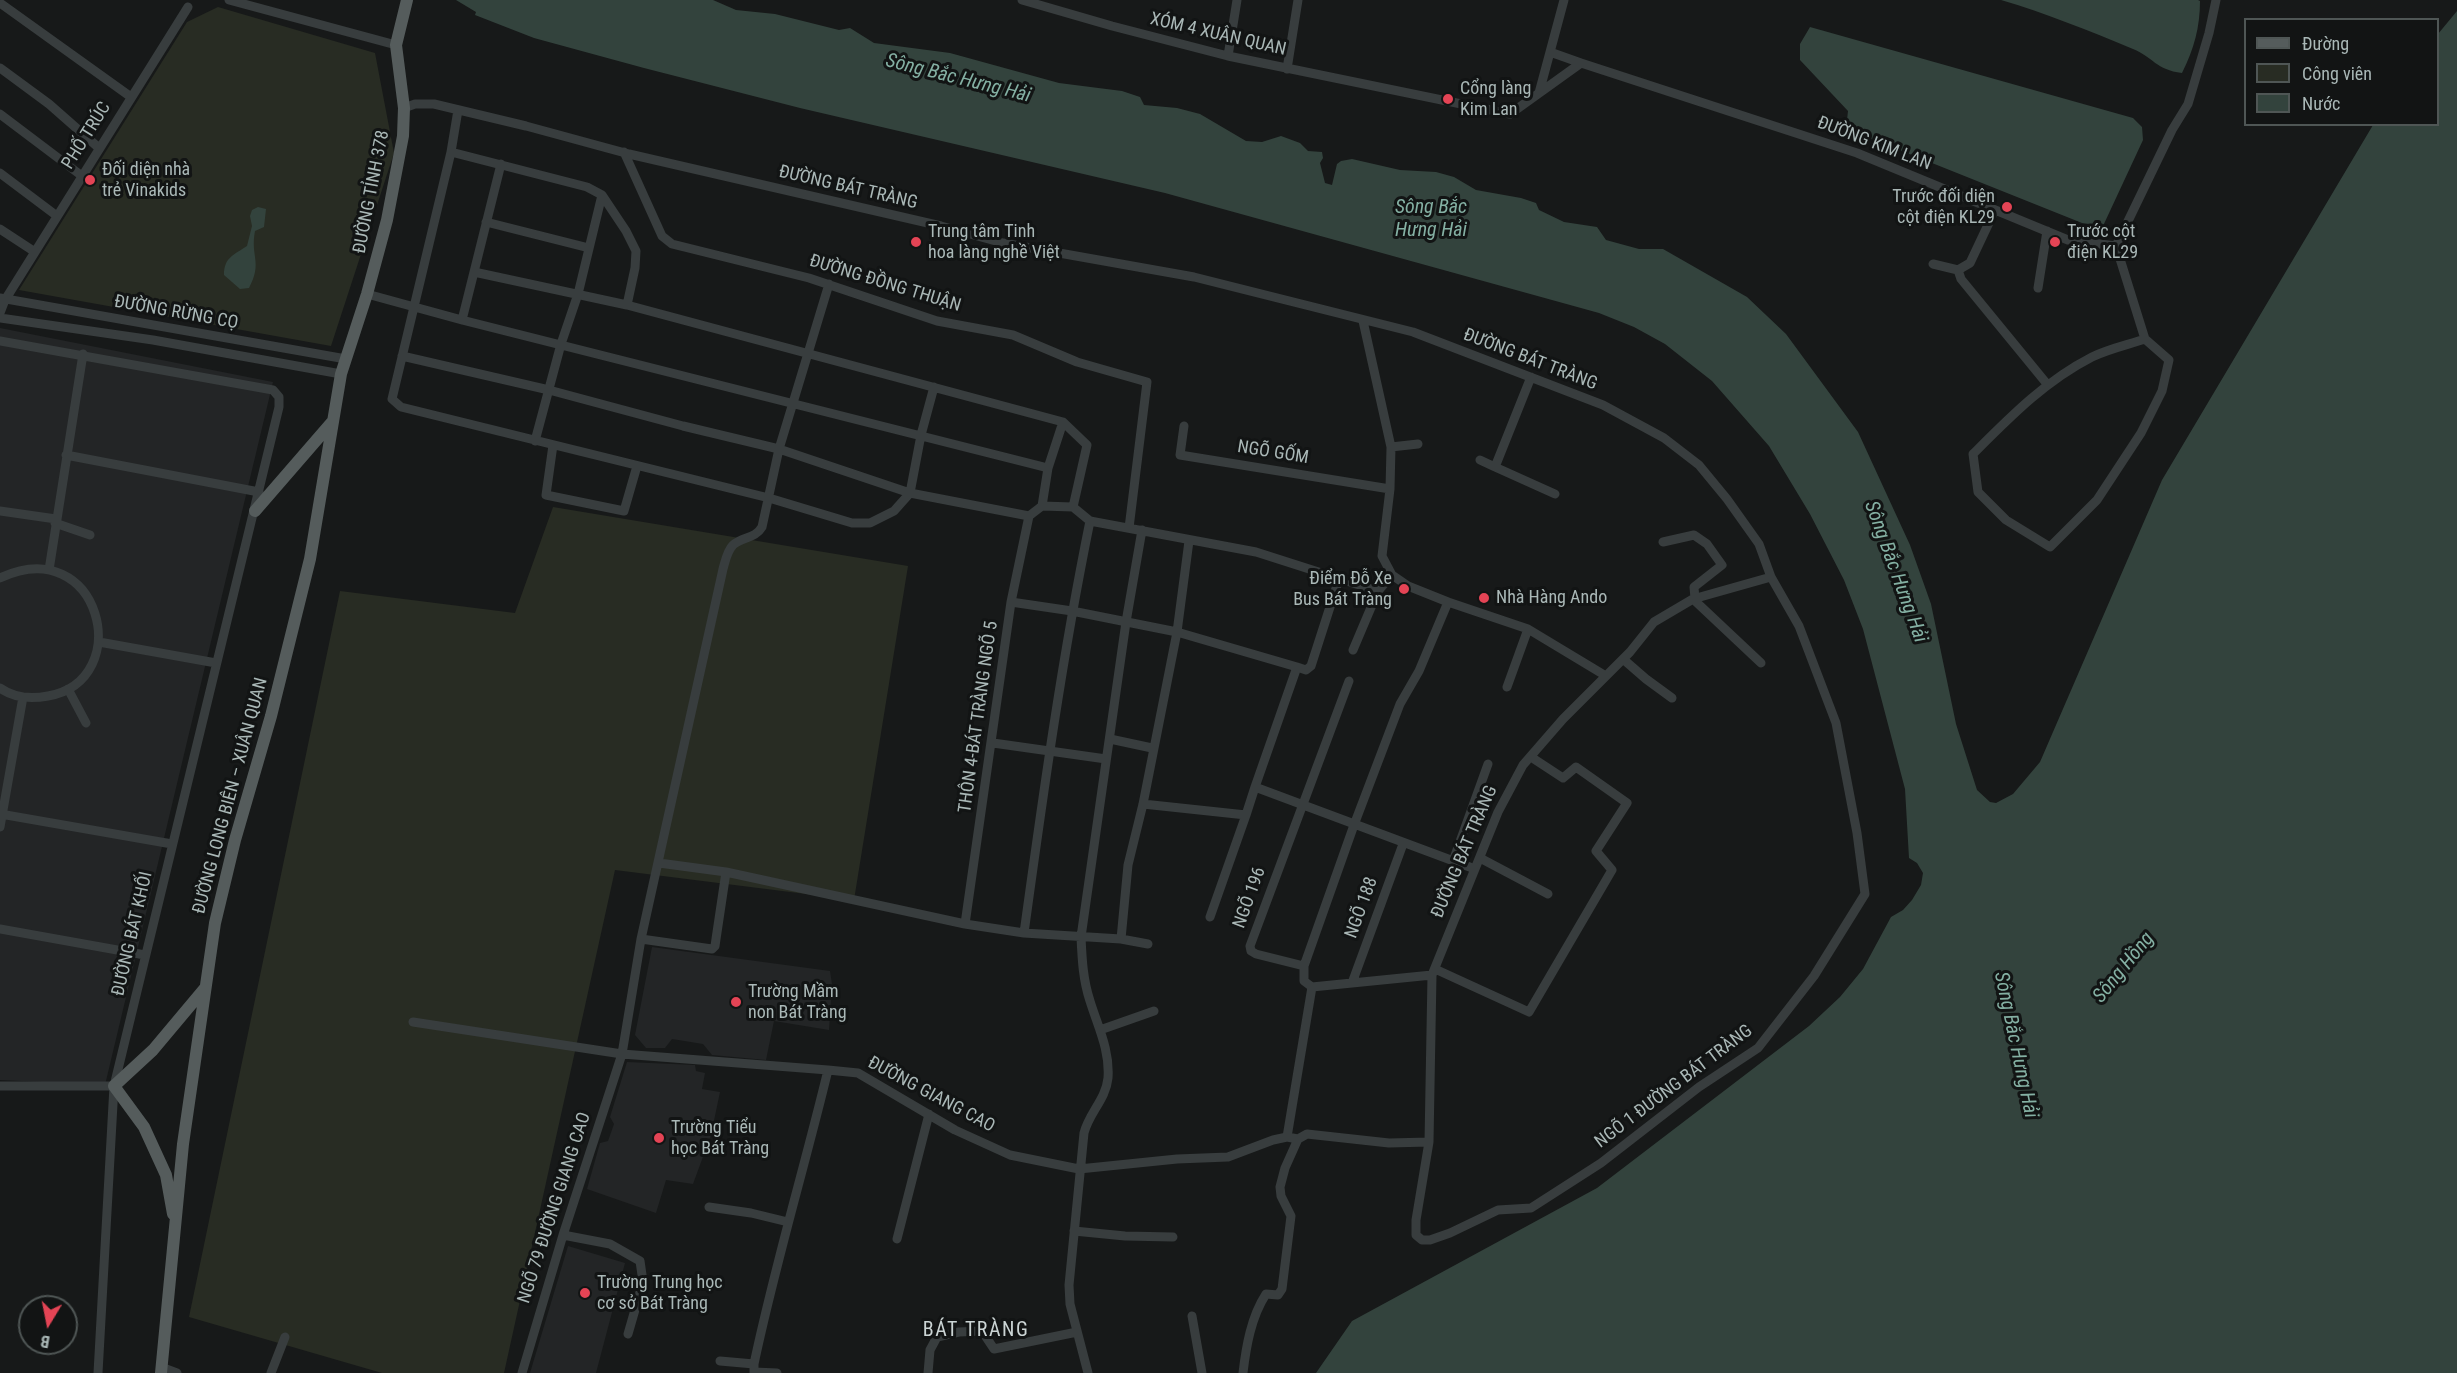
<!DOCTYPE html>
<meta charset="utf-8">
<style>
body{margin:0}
#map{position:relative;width:2457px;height:1373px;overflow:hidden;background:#171919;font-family:"Roboto Condensed",sans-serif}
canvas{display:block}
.legend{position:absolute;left:2244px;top:18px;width:195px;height:108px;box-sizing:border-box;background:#121414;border:2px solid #4f5655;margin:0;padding:8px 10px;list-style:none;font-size:18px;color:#aab8b7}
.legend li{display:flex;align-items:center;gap:12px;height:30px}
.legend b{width:30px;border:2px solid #4f5655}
.north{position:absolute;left:18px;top:1295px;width:60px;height:60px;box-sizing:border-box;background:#121414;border:2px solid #4f5655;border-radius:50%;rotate:190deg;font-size:16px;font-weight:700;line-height:24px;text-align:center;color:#aab8b7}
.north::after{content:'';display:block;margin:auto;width:21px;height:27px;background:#e44455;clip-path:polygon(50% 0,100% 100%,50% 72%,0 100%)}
</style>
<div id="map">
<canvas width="2457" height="1373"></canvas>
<ul class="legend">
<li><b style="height:8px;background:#555c5c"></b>Đường</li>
<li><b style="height:16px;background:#282c23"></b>Công viên</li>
<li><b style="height:16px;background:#33433d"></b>Nước</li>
</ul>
<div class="north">B</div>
</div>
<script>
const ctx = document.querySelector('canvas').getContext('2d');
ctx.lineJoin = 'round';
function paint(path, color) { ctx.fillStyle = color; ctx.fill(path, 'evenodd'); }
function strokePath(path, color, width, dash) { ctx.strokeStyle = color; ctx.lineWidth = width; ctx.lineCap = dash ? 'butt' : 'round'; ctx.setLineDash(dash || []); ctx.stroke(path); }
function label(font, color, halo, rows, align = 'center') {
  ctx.font = font + ' "Roboto Condensed",sans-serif'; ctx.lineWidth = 6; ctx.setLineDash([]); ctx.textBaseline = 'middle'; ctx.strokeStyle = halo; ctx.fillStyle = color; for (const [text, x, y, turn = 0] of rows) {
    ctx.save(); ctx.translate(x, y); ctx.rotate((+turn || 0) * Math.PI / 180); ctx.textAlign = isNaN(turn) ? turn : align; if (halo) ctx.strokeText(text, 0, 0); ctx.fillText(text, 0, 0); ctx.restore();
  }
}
paint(new Path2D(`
 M0,328L273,382L105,1085L0,1080Z
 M652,947L830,971L832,984L829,1030L774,1021L766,1060L712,1055L703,1044L672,1039L665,1048H646L635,1035Z
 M627,1062L695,1065L696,1071L705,1073L702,1089L720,1092L711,1135L693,1184L666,1180L656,1213L587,1189L600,1143L608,1141L614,1124L610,1117Z
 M568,1246L625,1263L596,1373H530Z`), '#232526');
paint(new Path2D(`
 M218,7L375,53L394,153L331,346L19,290L187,22Z
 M553,507L908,566L854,900L615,870L504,1373H382L189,1317L340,591L515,613Z`), '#282c23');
paint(new Path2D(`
 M456,0H713L736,10L775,14L839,30L850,28L874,43L950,53L1059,83L1122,91L1140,97L1144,105L1177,108L1200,114L1246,141L1262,142L1281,136L1300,143L1308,151L1322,152L1323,158L1320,163L1325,183L1332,185L1337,164L1341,161L1352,159L1400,170L1436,172L1454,177L1476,190L1521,198L1536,203L1539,210L1564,222L1597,227L1606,240L1639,249H1663L1747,297L1786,334L1858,432L1910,545L1931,604L1956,724L1977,790L1990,802L1996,803L2013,794L2040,762L2162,480L2373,125L2438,124V34L2457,11V1373H1316L1352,1321L1597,1188L1809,1026L1840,997L1863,969L1891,917L1903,910L1912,900L1921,885L1923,873L1917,863L1909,858L1905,789L1863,629L1844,580L1810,514L1769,446L1712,381L1665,344L1634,327L1599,313L1165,193L800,108L644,68L534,38L475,15L476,12Z
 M2001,0H2198L2200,1C2200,27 2194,49 2182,73C2156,70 2153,57 2133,49C2090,31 2045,13 2001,0Z
 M1810,27L2133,118L2142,127L2143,140L2103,226L2082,223L1872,139L1847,120L1848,111L1800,60V44Z
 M258,207L266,209L264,227L255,231C250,257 263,262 249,288L240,289L224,275C224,257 234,255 247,246L252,226L250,216L252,210Z`), '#33433d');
strokePath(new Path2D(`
 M229,0L396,45
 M1022,0L1112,26L1228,56L1510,114L1581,63L1857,153L2068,240L2116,246L2172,130L2188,104L2209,33L2216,0
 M0,3L131,97
 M1550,52L1581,63
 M1228,56L1237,0
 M0,68L49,104L99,148
 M1287,69L1298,0
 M1539,93L1564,0
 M404,108L415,104H434L526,126L629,154L941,226L1003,243L1194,277L1413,332L1603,405L1664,438L1699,465L1727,499L1759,544L1771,577L1799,626L1836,723L1857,833L1865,894L1814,976L1758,1048L1699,1087L1601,1163L1531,1208L1498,1210L1450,1233L1430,1240H1422L1416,1235V1220L1429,1142L1432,975
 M0,114L82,176
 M451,152L392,399L401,407L769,498L852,523H870L894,511L910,493L921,435L934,387
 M624,152L662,236L672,244L809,278L937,321L1013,335L1077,362L1147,382L1129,528
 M501,164L462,320L1048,468
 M0,173L57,216
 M486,222L589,248
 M0,229L35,252
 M2116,246L2145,339C2127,345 2108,349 2092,357C2045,381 2010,417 1973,454L1978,492L2006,520L2050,547L2097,500L2141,433L2162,391L2169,360L2145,339
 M1933,264L1958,270L1970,263L1995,210
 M1958,270L1961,279L2047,384
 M474,272L627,305
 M2038,288L2047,231
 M367,294L462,320
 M0,298L346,359
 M0,313L5,300L188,7
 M0,318L153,340L341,374
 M1363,321L1391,447L1390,489L1382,556L1392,575L1408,586L1448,602L1528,629L1606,676
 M0,341L273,390L279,397V407L114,1086L98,1373
 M402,356L549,390L683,426L779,449L910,493L1029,516L1042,506L1048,468L1063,422L627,305L635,268L636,251L626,231L602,195L587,187L451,152L458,110
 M1531,377L1495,467L1555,494
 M1184,426L1180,455L1390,489
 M535,441L561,344L578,294L602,195
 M553,445L546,495L624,511L637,466
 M1391,447L1418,444
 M66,455L259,492
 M1480,460L1495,467
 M1042,506L1073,507L1087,445L1063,422
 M1073,507L1090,521
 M0,511L56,519
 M55,523L90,535
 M1663,542L1694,535L1707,544L1722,565L1694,587L1695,599
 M49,570L83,354
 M0,578C100,531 137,680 48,696C32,699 14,698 0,688
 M1693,599L1761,663
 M1011,602L1072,611L1177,632L1297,667L1255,787
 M99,642L216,663
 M1353,650L1378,591
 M1623,659L1646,679L1672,698
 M1297,667L1306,670L1311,666L1339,579
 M1507,687L1528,629
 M68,689L86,723
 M1110,739L1152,748
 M993,743L1106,759
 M1143,804L1246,815L1255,787L1475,869
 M0,814L172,844
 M0,827L23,697
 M1480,858L1548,894
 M1453,861L1488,764
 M659,863L726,872L965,924L1024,933L1121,939L1148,944
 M1210,917L1246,815
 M965,924L1011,602L1029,516
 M0,929L145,955
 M1024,933C1043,795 1062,658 1090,521L1256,552L1378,591L1392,575
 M641,939L712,949L715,946L716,939L726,872
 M1121,939L1128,865L1143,804L1177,632L1189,541
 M1304,966L1256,954L1251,951L1250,946L1349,681
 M1435,969L1529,1012L1612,870L1596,851L1627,803L1576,767L1563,778L1531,757
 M1352,983L1403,844
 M1312,987L1304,981V966L1354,825L1400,704L1419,671L1448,602
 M413,1022L622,1054L828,1070
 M1100,1030L1154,1011
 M0,1086H114
 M1287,1137L1312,987L1432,975L1498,812L1523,765L1563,719L1630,652L1654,622L1693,599L1771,577
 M709,1207L751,1213L788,1222
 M1074,1231L1125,1236L1173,1237
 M563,1235L610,1244L640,1261L643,1282L628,1334
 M897,1239L929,1114
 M1192,1316L1202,1373
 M720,1361L754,1364
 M161,1367L177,1373
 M754,1372L777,1373
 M271,1373L285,1337
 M522,1373L563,1235L622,1054L641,939L723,569C725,562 727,551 733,545C743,536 755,539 762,527L779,449L829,284
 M754,1373V1364C775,1265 804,1169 828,1070L858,1073L955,1130L1010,1155L1079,1169L1177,1159L1228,1157L1273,1140L1287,1137L1298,1139L1307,1134L1389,1143L1429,1142
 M928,1373L930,1350L937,1337L959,1332L982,1331L994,1349L1077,1332
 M1088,1373L1070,1304L1069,1285L1084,1133C1089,1113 1106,1099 1108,1078C1110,1050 1098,1027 1090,1001C1083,980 1082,959 1081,937L1126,622L1142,530
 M1243,1373C1246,1347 1251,1317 1266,1294L1278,1295L1282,1289L1291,1216L1281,1196L1280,1187L1285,1168L1298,1139`), '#383d3e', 9);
strokePath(new Path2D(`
 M255,511L333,421
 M173,1214L166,1175L144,1127L114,1086L153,1050L205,988
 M161,1373L183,1144L215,923L235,840L271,716L310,559L341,374L367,294L387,220L403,136L404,108L396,45L407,0`), '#555c5c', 12);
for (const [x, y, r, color] of [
 [1448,99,6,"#e44455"],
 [90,180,6,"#e44455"],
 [2007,207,6,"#e44455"],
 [916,242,6,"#e44455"],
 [2055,242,6,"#e44455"],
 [1404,589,6,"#e44455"],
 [1484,598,6,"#e44455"],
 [736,1002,6,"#e44455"],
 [659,1138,6,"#e44455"],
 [585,1293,6,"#e44455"]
]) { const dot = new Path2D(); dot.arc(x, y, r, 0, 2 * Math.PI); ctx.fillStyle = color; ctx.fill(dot); strokePath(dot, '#121414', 2); }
label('18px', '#aab8b7', '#121414', [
 ["XÓM 4 XUÂN QUAN",1218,35,13],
 ["PHỐ TRÚC",87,136,-58],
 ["ĐƯỜNG KIM LAN",1874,144,21],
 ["ĐƯỜNG BÁT TRÀNG",848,188,13],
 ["ĐƯỜNG TỈNH 378",372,192,-79],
 ["ĐƯỜNG ĐỒNG THUẬN",885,284,17],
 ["ĐƯỜNG RỪNG CỌ",176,313,10],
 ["ĐƯỜNG BÁT TRÀNG",1530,360,21],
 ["NGÕ GỐM",1273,453,9],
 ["THÔN 4-BÁT TRÀNG NGÕ 5",979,717,-82],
 ["ĐƯỜNG LONG BIÊN – XUÂN QUAN",231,796,-75],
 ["ĐƯỜNG BÁT TRÀNG",1465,852,-67],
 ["NGÕ 196",1250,898,-70],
 ["NGÕ 188",1362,908,-70],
 ["ĐƯỜNG BÁT KHỐI",133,934,-77],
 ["NGÕ 1 ĐƯỜNG BÁT TRÀNG",1674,1087,-37],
 ["ĐƯỜNG GIANG CAO",931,1095,28],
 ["NGÕ 79 ĐƯỜNG GIANG CAO",555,1208,-72]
]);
label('18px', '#aab8b7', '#121414', [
 ["Cổng làng",1460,89],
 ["Kim Lan",1460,110],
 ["Đối diện nhà",102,170],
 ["trẻ Vinakids",102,191],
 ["Trước đối diện",1995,197,"right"],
 ["cột điện KL29",1995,218,"right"],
 ["Trung tâm Tinh",928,232],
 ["hoa làng nghề Việt",928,253],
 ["Trước cột",2067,232],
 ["điện KL29",2067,253],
 ["Điểm Đỗ Xe",1392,579,"right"],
 ["Bus Bát Tràng",1392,600,"right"],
 ["Nhà Hàng Ando",1496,598],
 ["Trường Mầm",748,992],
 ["non Bát Tràng",748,1013],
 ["Trường Tiểu",671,1128],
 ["học Bát Tràng",671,1149],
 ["Trường Trung học",597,1283],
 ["cơ sở Bát Tràng",597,1304]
], 'left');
label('italic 20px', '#84b0a3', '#121414', [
 ["Sông Bắc Hưng Hải",958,79,14],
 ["Sông Bắc",1431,208],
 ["Hưng Hải",1431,231],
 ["Sông Bắc Hưng Hải",1895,572,70],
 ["Sông Hồng",2124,968,-51],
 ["Sông Bắc Hưng Hải",2015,1045,78]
]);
ctx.letterSpacing = '1.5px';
label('20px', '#cbd4d4', '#121414', [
 ["BÁT TRÀNG",976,1331]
]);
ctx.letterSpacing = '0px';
</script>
